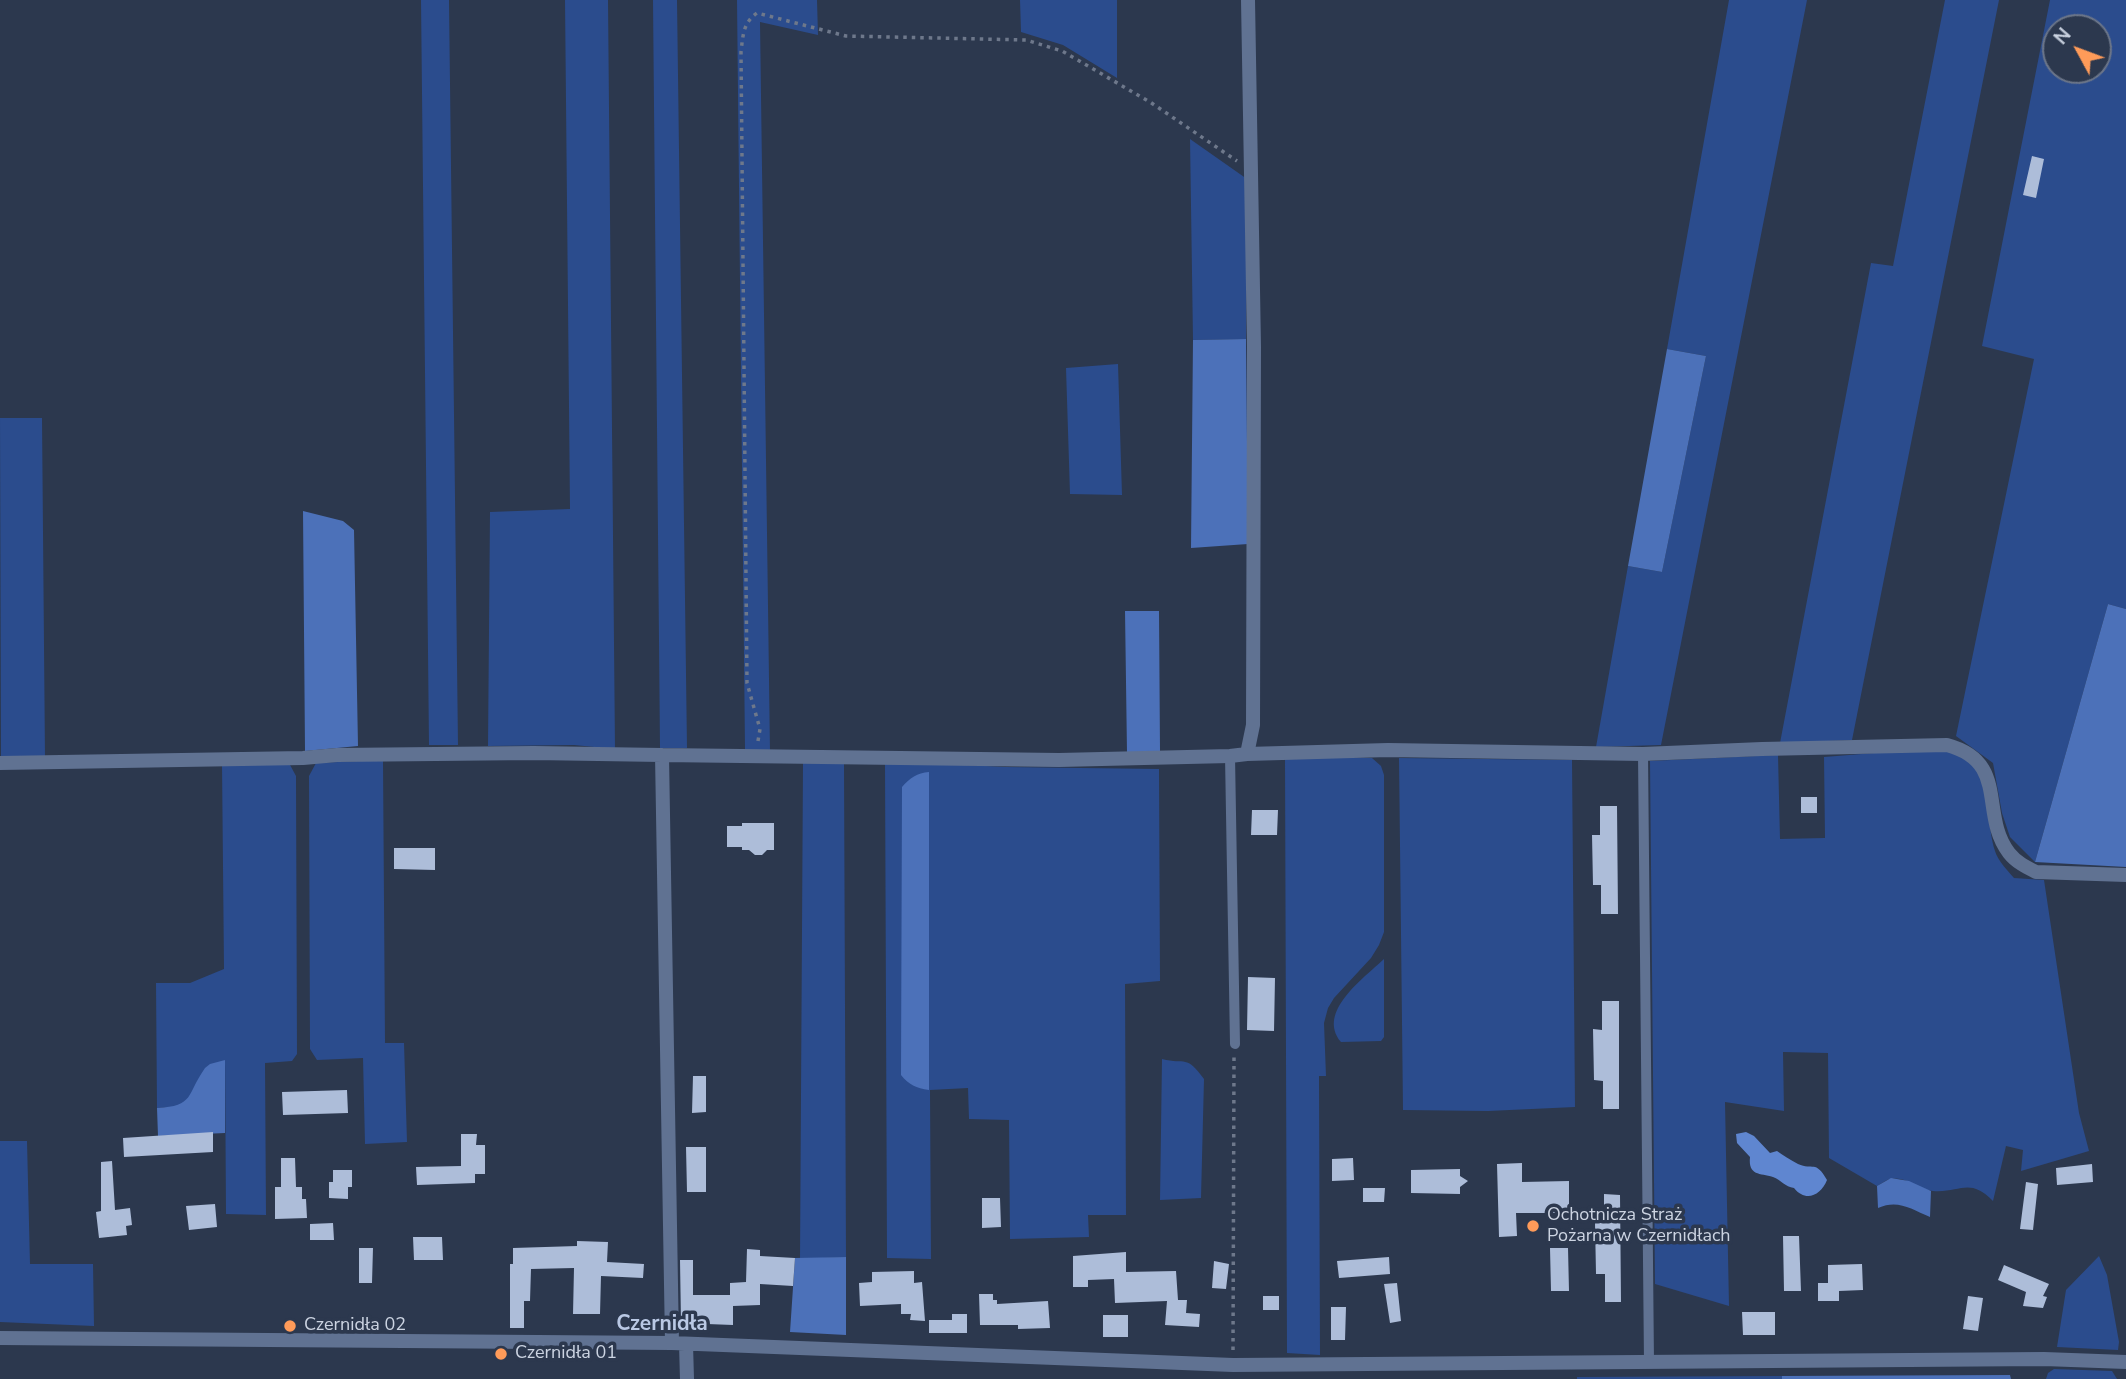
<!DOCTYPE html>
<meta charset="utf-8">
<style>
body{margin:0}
#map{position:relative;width:2126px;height:1379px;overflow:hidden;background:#2c384e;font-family:"Nunito Sans",sans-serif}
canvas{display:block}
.north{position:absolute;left:2042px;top:14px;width:70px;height:70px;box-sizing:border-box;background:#2c384e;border:2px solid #6c7689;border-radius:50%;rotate:311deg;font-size:19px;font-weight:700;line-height:28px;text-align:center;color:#ccd4e2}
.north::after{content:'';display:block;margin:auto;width:24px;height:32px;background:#ff9b59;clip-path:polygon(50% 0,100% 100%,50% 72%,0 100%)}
</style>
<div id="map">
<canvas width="2126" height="1379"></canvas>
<div class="north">N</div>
</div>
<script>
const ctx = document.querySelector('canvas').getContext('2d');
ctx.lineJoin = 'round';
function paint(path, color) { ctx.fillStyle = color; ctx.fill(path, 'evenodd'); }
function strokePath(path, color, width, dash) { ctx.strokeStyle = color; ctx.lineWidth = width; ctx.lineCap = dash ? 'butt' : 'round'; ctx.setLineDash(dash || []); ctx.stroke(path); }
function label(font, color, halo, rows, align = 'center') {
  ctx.font = font + ' "Nunito Sans",sans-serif'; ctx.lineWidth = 7; ctx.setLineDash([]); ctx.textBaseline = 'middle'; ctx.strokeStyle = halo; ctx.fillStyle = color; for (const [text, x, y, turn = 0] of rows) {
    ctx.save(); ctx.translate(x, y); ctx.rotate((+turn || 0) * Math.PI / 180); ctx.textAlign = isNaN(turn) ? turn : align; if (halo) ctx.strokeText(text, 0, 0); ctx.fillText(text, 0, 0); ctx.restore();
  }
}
paint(new Path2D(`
 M421,0H449L458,745H429Z
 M565,0H608L615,749L574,745L488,746L490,512L570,509Z
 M653,0H677L687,748H660Z
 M737,0H817L818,35L760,22L770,751L745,750Z
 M1020,0H1117V78L1063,45L1021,32Z
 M1729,0H1807L1661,745L1596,747L1628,566L1662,572L1706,356L1667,349Z
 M1945,0H1999L1852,740L1780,743L1871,263L1893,266Z
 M2050,0H2126V609L2108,604L2035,862L2010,837L2002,813L1993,763L1956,736L2034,359L1982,346ZM2056,28H2098V70H2056Z
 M1190,139L1247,179L1246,339L1193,340Z
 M1118,364L1122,495L1070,494L1066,368Z
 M0,418H42L45,758H1Z
 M1937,748C1998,758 1982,806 1995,851C1998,861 2007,870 2014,878L2044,880L2079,1113L2089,1151L2021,1171L2023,1150L2006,1146L1993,1201C1969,1177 1961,1193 1933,1191C1919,1190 1906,1176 1891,1179C1887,1179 1881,1184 1877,1186L1829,1158L1828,1053L1783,1052L1784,1111L1725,1102L1729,1306L1655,1284L1650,761L1778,755L1780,839L1825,838L1824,757Z
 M1319,757L1372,758L1381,766L1384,775V932L1379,945L1371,958L1334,998L1328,1008L1324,1023L1326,1076H1319L1320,1355L1287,1353L1285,759Z
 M1399,758L1572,760L1575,1107L1488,1111L1403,1110Z
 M383,760L385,1043H404L407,1142L365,1144L363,1058L317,1060L310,1049L309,776L316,763Z
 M289,763L296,776L297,1054L292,1061L265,1063L266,1215L226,1214L225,1060L186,1102L177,1107L157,1108L156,983H190L224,969L222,764Z
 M803,763L844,764L846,1257L800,1259Z
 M929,763L1005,767L1159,769L1160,981L1125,984L1126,1215H1088L1089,1237L1010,1239L1009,1120L969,1119L968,1088L930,1090L931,1259L887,1258L885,764Z
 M1384,959V1037L1381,1041L1341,1042C1316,1012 1364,978 1384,959Z
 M1162,1059C1186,1065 1186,1054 1204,1079L1201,1198L1160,1200Z
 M0,1141H27L30,1264H93L94,1326L0,1322Z
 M2099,1256L2107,1275L2119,1342L2118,1350L2057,1347L2066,1290Z
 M2054,1369L2112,1371L2117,1379H2046L2048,1373Z
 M1782,1376V1379H1577V1377Z`), '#2b4c8d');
paint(new Path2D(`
 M1246,339L1248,544L1191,548L1193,340Z
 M1667,349L1706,356L1662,572L1628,566Z
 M303,511L343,521L354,530L358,746L305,751Z
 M2108,604L2126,609V867L2035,862Z
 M1125,611H1159L1160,751L1127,753Z
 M929,772V1090C916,1088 909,1085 901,1075L902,787C910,778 917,773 929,772Z
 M225,1060V1133L158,1136L157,1108C195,1106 186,1095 205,1068L210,1064Z
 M1891,1178L1909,1181L1931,1191L1930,1217C1911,1209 1898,1199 1878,1208L1877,1186Z
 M846,1257V1335L790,1332L795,1258Z
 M2010,1375L2011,1379H1782V1376Z`), '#4c71b9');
paint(new Path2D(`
 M1746,1132L1754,1136L1770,1153L1777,1151C1783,1155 1790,1160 1798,1164C1813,1171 1815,1159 1827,1180C1821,1195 1806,1203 1794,1188C1785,1187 1781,1180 1773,1177C1760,1173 1748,1176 1750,1157L1737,1143L1736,1134Z`), '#5f86d0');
paint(new Path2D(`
 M2032,156L2044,159L2036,198L2023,195Z
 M1801,797H1817V813H1801Z
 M1600,806H1617L1618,914H1601V885H1593L1592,835H1600Z
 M1252,810H1278L1277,835H1251Z
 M742,823H774V850H767L762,855H755L749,850H742V847H727V826H742Z
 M394,848H435V870L394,869Z
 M1248,977L1275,978L1274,1031L1247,1030Z
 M1602,1001H1619V1109H1603V1081L1594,1080L1593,1029L1602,1030Z
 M693,1076H706V1112L692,1113Z
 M347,1090L348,1113L283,1115L282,1092Z
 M213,1132V1152L124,1157L123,1138Z
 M461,1134H477L476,1145H485V1174H475V1183L417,1185L416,1167L461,1166Z
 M686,1147H706V1192H687Z
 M281,1158H295L296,1187H302V1199H306L307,1218L275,1219V1187H281Z
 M1353,1158L1354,1180L1332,1181V1159Z
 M112,1161L115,1210L130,1208L132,1225L126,1226L127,1235L99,1238L96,1212L101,1211V1162Z
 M1522,1163V1182L1569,1181V1213H1516L1517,1236L1499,1237L1497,1164Z
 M2092,1164L2093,1182L2057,1185L2056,1168Z
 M1460,1169V1176L1468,1181L1460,1187V1194L1411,1193V1170Z
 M333,1170H352V1187H348V1199L329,1198V1182H333Z
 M2026,1182L2038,1184L2033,1230L2020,1229Z
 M1363,1188H1385L1384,1202H1363Z
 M1604,1194L1620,1195L1621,1302H1605V1274H1596L1595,1223L1604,1222Z
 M982,1198H1000L1001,1227L982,1228Z
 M215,1204L217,1227L189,1230L186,1206Z
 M333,1223L334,1240H310V1224Z
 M1783,1236H1799L1801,1291H1784Z
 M413,1237H442L443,1260H414Z
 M577,1241L608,1242L607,1262L644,1264L643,1278L601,1276L600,1314H573L574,1268L531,1269L530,1301H524V1328H510V1264H513V1248L577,1246Z
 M359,1248H373L372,1283H359Z
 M1550,1248H1568L1569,1291H1551Z
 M747,1249L760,1250V1256L795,1258L793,1286L760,1284V1305L733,1306V1325L681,1323L680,1260H693V1295H730V1283L746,1282Z
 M1126,1252V1272L1176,1271L1178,1300H1187L1186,1313L1200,1314L1199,1327L1165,1325L1167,1301L1115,1303L1114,1279L1088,1280V1287H1073V1256Z
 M1389,1257L1390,1274L1339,1278L1337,1261Z
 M1214,1261L1229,1264L1226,1289L1212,1288Z
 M1862,1264L1863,1290L1839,1291V1301H1818V1283H1828V1265Z
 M2004,1265L2049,1284L2043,1296L2047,1297L2043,1308L2023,1306L2026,1292L1998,1280Z
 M914,1271V1283L922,1282L925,1321L910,1320L911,1314H901V1304L860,1306L859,1283L872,1282V1272Z
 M1397,1283L1401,1321L1390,1323L1384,1284Z
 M979,1294H993V1300H997V1304L1048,1301L1050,1328L1018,1329V1325H980Z
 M1263,1296H1279V1310H1263Z
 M1968,1296L1983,1298L1978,1331L1963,1329Z
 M1331,1307H1346L1345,1340H1331Z
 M1742,1312H1775V1335H1743Z
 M952,1314H967V1333H929V1320H952Z
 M1103,1315H1128V1337H1103Z`), '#adbdd9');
strokePath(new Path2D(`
 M758,741L760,729L747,683L741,52C743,35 743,23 757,13L846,36L1026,40L1062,51L1150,102L1237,161
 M1233,1350L1234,1057`), '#6e788b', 3.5, [3.5, 5]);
strokePath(new Path2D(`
 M1643,754L1649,1362
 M1230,756L1235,1044`), '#607292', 10);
strokePath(new Path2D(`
 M1247,754L1388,750L1643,754L1762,749L1947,745C2010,762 1979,814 2009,853C2016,862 2026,867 2036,872L2126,875
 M0,763L303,758L337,755L534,753L662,755
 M0,1338L672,1343L1233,1365L2044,1359L2126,1362
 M672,1343L662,755L1059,760L1230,756L1247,754L1253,725L1254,347L1248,0
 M686,1344L687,1379`), '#607292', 14);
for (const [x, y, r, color] of [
 [1533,1226,7,"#ff9b59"],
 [290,1326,7,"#ff9b59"],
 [501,1354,7,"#ff9b59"]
]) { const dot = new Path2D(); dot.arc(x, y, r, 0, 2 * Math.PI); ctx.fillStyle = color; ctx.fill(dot); strokePath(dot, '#2c384e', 2.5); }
label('18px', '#ccd4e2', '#2c384e', [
 ["Ochotnicza Straż",1547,1216],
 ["Pożarna w Czernidłach",1547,1237],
 ["Czernidła 02",304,1326],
 ["Czernidła 01",515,1354]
], 'left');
label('bold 21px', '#b9c8e4', '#2c384e', [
 ["Czernidła",662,1325]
]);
</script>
